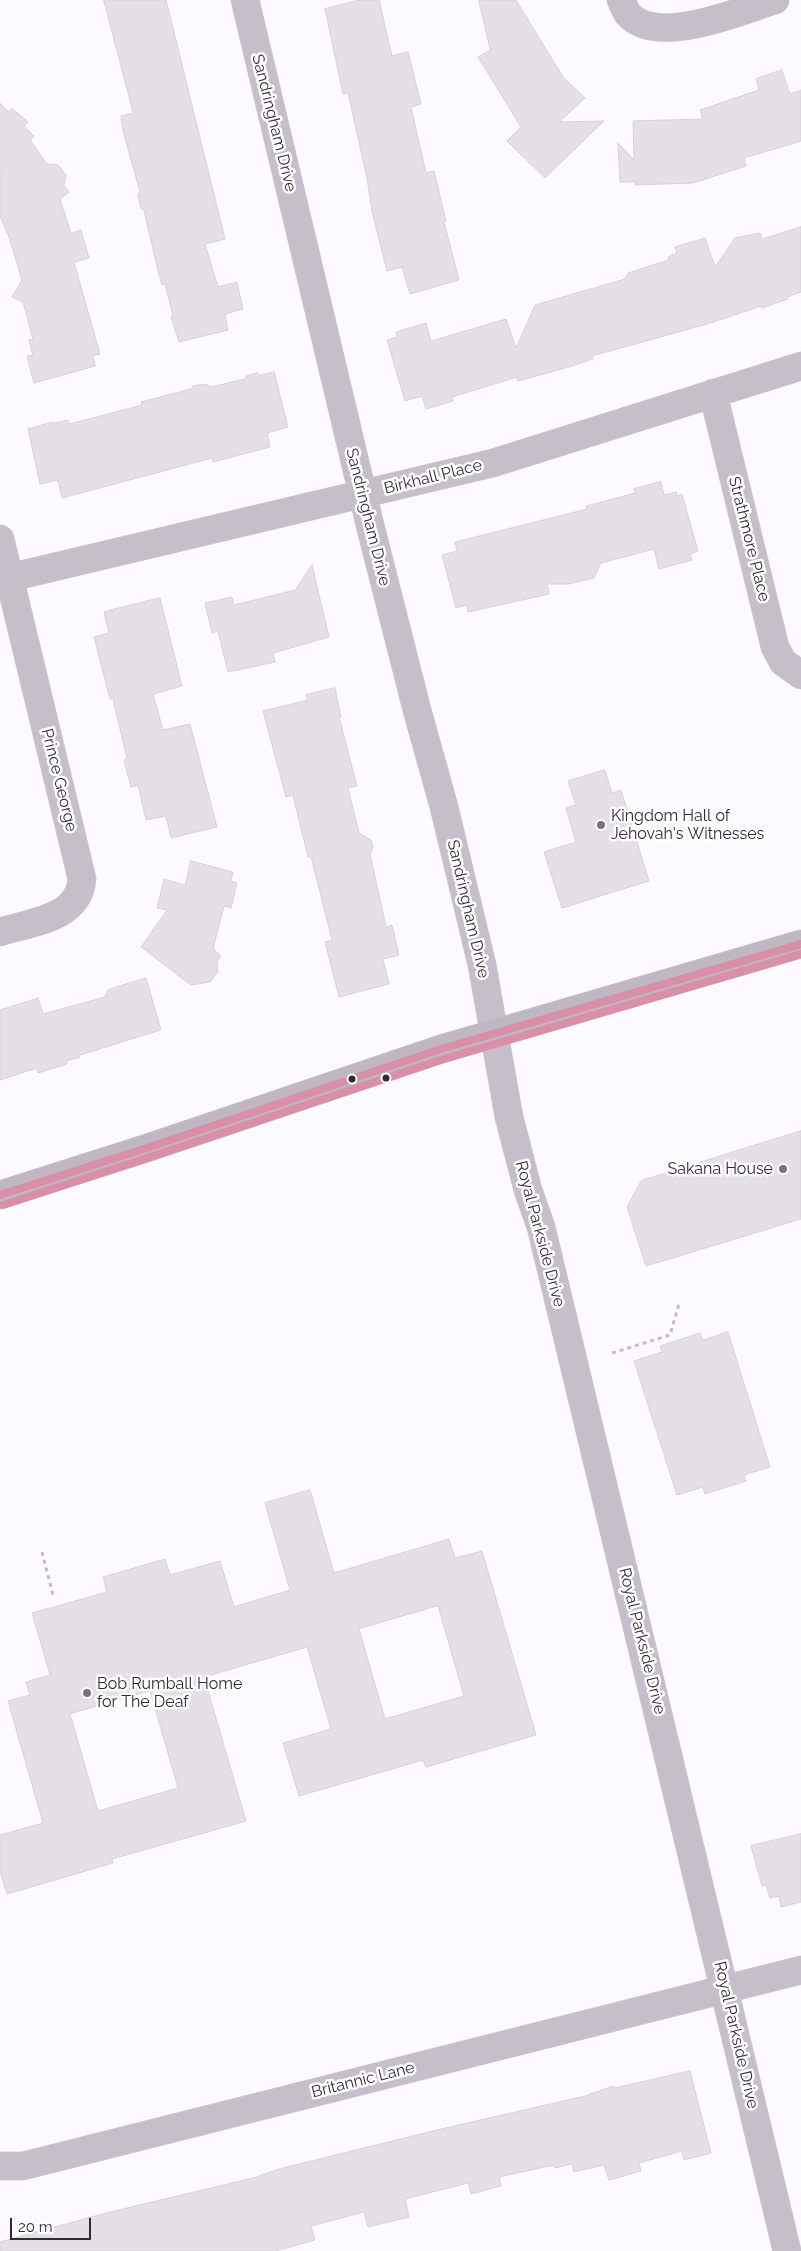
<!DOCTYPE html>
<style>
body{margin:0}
#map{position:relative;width:801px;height:2251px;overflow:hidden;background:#fcfafe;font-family:Raleway,sans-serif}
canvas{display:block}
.scale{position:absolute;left:10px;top:2218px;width:81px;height:22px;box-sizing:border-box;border:2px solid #312a34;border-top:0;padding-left:6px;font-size:15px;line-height:18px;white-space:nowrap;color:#312a34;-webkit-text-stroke:4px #fff;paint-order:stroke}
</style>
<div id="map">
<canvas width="801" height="2251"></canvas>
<div class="scale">20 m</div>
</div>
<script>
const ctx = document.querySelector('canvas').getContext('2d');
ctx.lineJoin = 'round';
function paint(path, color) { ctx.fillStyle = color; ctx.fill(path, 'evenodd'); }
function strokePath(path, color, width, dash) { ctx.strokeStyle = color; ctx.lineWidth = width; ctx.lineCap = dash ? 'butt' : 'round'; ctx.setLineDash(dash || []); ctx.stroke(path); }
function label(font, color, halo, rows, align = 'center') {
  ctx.font = font + ' Raleway,sans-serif'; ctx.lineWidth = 5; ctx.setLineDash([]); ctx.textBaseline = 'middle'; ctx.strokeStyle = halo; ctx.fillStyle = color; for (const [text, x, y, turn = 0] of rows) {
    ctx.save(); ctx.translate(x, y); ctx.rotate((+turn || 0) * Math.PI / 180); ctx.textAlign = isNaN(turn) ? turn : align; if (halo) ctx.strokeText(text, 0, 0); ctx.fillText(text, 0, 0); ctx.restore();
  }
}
const building = new Path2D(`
 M104,0H166L225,239L205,244L218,287L237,282L243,309L225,314L228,330L179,342L171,317L173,315L165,284L162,285L158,271L144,210L141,209L138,194L140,192L123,131L121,116L133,113Z
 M360,0H379L392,56L408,52L421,104L411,107L426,173L434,171L446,221L444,222L459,280L410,294L402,267L387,271L372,211L367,178L348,93L343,94L325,9Z
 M479,0H516L563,77L585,98L559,122L604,121L545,178L507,141L521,127L478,57L490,50Z
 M782,70L790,94L801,90V141L744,158L746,166L693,183L635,185V182H620L618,143L634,160L633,121L703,119L700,110L759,90L756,79Z
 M0,103L9,112L12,108L28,122L24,126L34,136L30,140L47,164L58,165L66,175L64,186L69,192L60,199L71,233L81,230L89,258L74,262L100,354L93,355L95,366L34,383L27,356L33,355L29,340L33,339L23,302L12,297L22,280L9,237L0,216Z
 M801,227V292L787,297L788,299L762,308L761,306L707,324L592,356L593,359L569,367L518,381L517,377L452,397L453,401L426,409L422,396L405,401L387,340L397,337L396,332L426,323L431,341L506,319L516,348L535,305L625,279L628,273L669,260L668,257L677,253L675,247L705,238L715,267L735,238L760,233L762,239Z
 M274,372L288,427L267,433L270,447L213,462L212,458L62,498L58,480L40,484L28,429L52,422L55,423L68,420L69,424L116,412L142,405L141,402L191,389L193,386L205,384L211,387L245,379L246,376L257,373L260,375Z
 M661,482L664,495L676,492L677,496L682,494L698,551L690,554L692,560L659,569L654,549L601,563L594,578L569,584H547L549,594L468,612L467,605L456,608L442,555L457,551L455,542L587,509L586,506L636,493L634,489Z
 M312,565L329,637L273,653L275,662L228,672L218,631L212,633L205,603L232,597L234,605L295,590Z
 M160,598L182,686L153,694L163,730L190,724L217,827L171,838L166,816L146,820L138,785L131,787L124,760L127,759L113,699H110L94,637L109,633L104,612Z
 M335,688L341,717H339L357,786L348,788L359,833L371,840L373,848L370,854L386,927L392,925L399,955L383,959L389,984L339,997L325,942L332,940L314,868L311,857H308L293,795L286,797L263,711L308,700L306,695Z
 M605,770L612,793L621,790L649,881L562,908L544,852L576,842L566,808L576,805L568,781Z
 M191,861L233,872L231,881L237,883L231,908L224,906L213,949L221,956L217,961L218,972L210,982L191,985L141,947L167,910L157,908L164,879L185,885Z
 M146,978L161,1030L80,1055V1057L66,1061L67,1064L38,1073L37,1068L0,1080V1010L38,998L43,1014L105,997L108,990Z
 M801,1131V1219L646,1266L627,1207L641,1181Z
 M728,1332L770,1467L744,1475L746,1481L705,1494L703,1487L677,1495L634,1361L662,1352L660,1346L700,1333L703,1340Z
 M310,1490L334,1573L449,1539L455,1558L482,1551L536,1735L426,1767L423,1760L299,1796L283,1743L331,1729L307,1647L204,1677L246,1821L112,1859L113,1863L7,1894L0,1871V1835L43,1823L8,1701L30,1695L26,1682L50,1675L32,1613L107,1592L103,1577L165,1559L170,1575L220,1561L234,1607L290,1590L265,1503ZM438,1606L464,1696L385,1719L359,1629ZM150,1691L178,1788L98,1811L70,1714Z
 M801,1834V1902L781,1907L779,1896L770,1898L766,1885L762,1886L751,1846Z
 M690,2071L711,2153L684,2160L682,2151L639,2163L641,2171L609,2180L604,2165L574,2172L572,2164L555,2168L554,2165L499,2177L501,2186L471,2194L468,2183L405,2199L409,2217L368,2227L364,2212L311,2226L315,2240L276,2251H0V2242L106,2213L253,2178L279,2169L437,2130L585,2096L613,2086L614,2088Z`);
paint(building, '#e5e0e7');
strokePath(building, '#d6d1d8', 1);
const minor = new Path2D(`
 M245,0L371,529L417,710L444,807L482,965L509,1117L528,1190L541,1227L787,2251
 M621,0C623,4 625,10 628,14C657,47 740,11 775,0
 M713,393L775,647L783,662L801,675
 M0,539L82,879C79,919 31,922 0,932
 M0,580L493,463L801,366
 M0,2166H23L801,1970`);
const primary = new Path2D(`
 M0,1195L147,1148L441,1049L801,944`);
strokePath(minor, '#d7d5d9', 29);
strokePath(primary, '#d7d5d9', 29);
strokePath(new Path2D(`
 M612,1353L670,1335L679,1304
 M42,1552L53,1595`), '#c2bdc4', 3, [4, 4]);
strokePath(minor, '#c6bfca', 28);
strokePath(primary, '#c0b7c2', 28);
strokePath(new Path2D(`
 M0,1195L147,1148L441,1049L801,944`), '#da8fa9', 8);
strokePath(new Path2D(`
 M3,1205L150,1157L444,1059L801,954`), '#da8fa9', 8);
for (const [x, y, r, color] of [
 [601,825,5,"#78737b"],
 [386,1078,4.5,"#312a34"],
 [352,1079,4.5,"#312a34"],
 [783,1169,5,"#78737b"],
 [87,1693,5,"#78737b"]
]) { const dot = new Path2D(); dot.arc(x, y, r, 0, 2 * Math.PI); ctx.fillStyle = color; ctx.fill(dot); strokePath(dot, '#fff', 2); }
label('16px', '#312a34', '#fff', [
 ["Sandringham Drive",274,123,76],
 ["Birkhall Place",433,477,-14],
 ["Sandringham Drive",368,517,76],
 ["Strathmore Place",749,539,76],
 ["Prince George",59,780,76],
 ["Sandringham Drive",468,909,77],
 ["Royal Parkside Drive",540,1234,75],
 ["Royal Parkside Drive",642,1641,76],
 ["Royal Parkside Drive",736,2035,77],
 ["Britannic Lane",363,2080,-14]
]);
label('16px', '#312a34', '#fff', [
 ["Kingdom Hall of",611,816],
 ["Jehovah's Witnesses",611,834],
 ["Sakana House",773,1169,"right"],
 ["Bob Rumball Home",97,1684],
 ["for The Deaf",97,1702]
], 'left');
</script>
